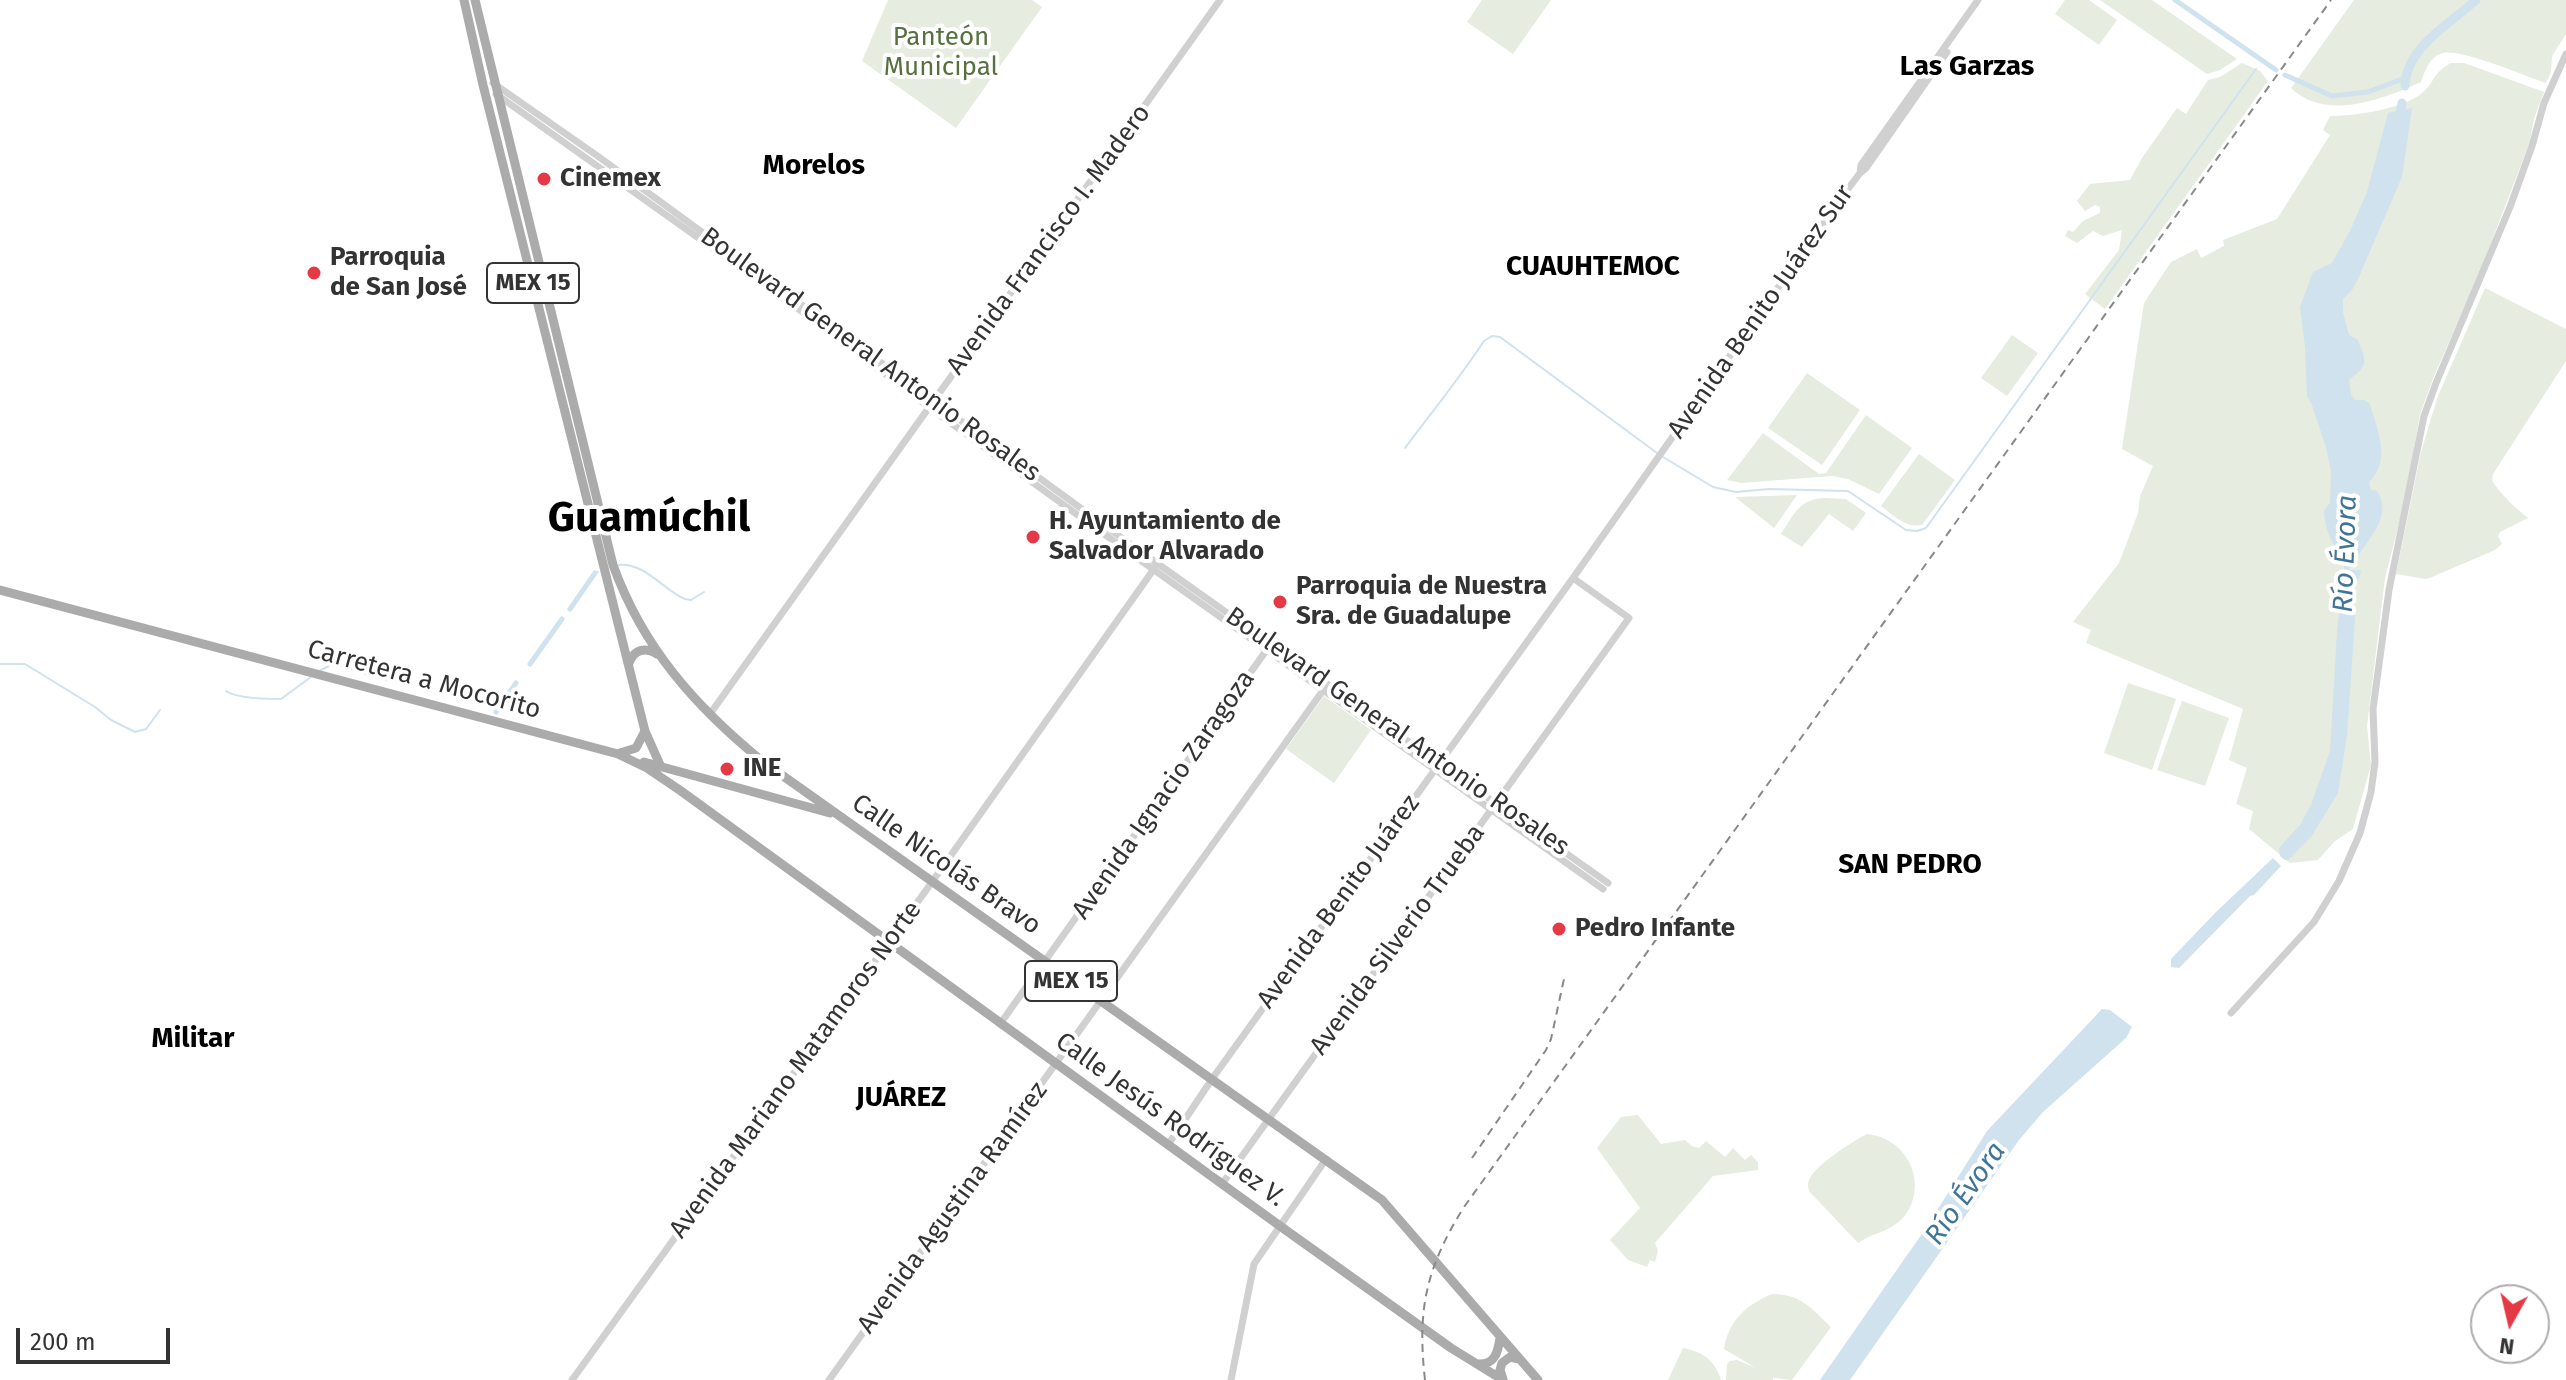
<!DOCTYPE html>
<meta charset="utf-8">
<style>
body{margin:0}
#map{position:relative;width:2566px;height:1380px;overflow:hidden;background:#fff;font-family:"Fira Sans",sans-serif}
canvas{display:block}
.north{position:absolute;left:2470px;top:1284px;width:80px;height:80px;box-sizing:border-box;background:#fff;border:2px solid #adadad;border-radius:50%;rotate:188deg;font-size:22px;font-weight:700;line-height:32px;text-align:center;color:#333}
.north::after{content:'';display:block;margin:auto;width:28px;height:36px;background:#e63946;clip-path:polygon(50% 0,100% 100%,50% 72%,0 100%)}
.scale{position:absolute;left:16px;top:1328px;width:154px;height:36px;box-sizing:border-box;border:4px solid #333;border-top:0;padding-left:10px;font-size:24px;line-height:28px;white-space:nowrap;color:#333;-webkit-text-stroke:6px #fff;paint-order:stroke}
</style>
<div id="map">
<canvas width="2566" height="1380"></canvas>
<div class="north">N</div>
<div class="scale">200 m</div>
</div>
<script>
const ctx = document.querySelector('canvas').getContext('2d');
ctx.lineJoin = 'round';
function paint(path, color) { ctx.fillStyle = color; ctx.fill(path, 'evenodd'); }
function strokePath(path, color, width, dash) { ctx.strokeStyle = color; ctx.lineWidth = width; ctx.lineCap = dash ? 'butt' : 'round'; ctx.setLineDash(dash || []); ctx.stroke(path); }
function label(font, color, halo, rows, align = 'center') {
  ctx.font = font + ' "Fira Sans",sans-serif'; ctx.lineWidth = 8; ctx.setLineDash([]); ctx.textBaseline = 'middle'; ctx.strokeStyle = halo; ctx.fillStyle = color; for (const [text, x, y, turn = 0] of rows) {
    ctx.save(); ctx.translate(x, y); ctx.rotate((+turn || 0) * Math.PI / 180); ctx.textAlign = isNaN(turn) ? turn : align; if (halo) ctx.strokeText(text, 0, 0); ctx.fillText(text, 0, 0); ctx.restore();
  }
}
paint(new Path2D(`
 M888,0H1032L1042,7L956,128L862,61Z
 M1482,0H1551L1513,54L1467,22Z
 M2065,0H2089L2117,20L2099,45L2055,14Z
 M2100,0H2152L2237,59L2220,70L2207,74Z
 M2354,0H2566V34L2552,56L2551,72L2546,83C2525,76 2462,49 2443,53C2430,56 2425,71 2421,82C2383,99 2326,122 2291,88Z
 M2242,63L2260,71L2268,81L2105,309L2085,294L2119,250L2122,230L2103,236L2093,231L2077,243L2065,236L2068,230L2073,232L2083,221L2100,213V207L2095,205L2085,211L2077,201L2090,184L2130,180L2142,158L2177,108L2186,114L2208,80L2220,77Z
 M2451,63H2464L2544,92L2534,119L2529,144L2478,277L2434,376L2420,414L2406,496L2385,578L2367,726L2371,765L2353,829L2335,841L2318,860L2290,863L2249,829L2253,811L2236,804L2247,768L2229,760L2243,709L2086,643L2091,630L2073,622L2119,563L2138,513L2140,496L2153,466L2122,449L2144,303L2171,262L2197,249L2201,258L2224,246L2223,240L2277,219L2330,135L2323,130L2330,116C2355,116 2401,109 2421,94C2434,84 2432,73 2451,63Z
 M2485,288L2566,329V361L2493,474L2492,481C2502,495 2514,507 2528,518L2500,532L2498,536L2502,544L2495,550L2432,577L2426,579L2396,574L2421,452L2438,396Z
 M2012,335L2038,353L2007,396L1981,378Z
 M1807,373L1860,410L1822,465L1768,428Z
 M1866,415L1912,448L1879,494L1848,479L1832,476L1741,483L1727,480L1763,433L1819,474L1826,473Z
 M1919,454L1955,480L1922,525C1905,528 1894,516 1881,506Z
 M1797,495L1774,528L1735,497Z
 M1823,498L1846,499L1866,513L1853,531L1829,514L1802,547L1781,534C1794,515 1798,500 1823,498Z
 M2128,683L2176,699L2152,770L2104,753Z
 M1324,696L1371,730L1334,783L1286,749Z
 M2182,701L2229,718L2205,786L2157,770Z
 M1638,1115L1661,1144L1685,1140L1692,1146L1699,1148L1706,1141L1725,1157L1733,1148L1745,1160L1751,1155L1758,1162V1170L1713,1176L1655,1243L1658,1251L1655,1262L1650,1260L1647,1267L1628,1260L1610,1240L1640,1208L1597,1148L1621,1117Z
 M1867,1134C1873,1135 1880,1136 1885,1139C1916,1153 1925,1194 1902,1219C1889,1232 1872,1233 1858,1243L1809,1191C1808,1185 1807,1184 1810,1178C1816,1165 1853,1141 1867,1134Z
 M1772,1294C1801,1294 1811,1308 1831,1327L1792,1380L1773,1378V1380H1726L1727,1364L1730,1361L1737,1360L1756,1368L1724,1349C1729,1320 1746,1305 1772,1294Z
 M1683,1348C1703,1352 1715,1360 1721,1380H1668Z`), '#e6ecdf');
paint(new Path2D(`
 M2412,108L2402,177L2358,279L2352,290L2343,299V313L2349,335L2358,340C2367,363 2368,365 2349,380L2351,395L2355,400H2364L2370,404C2377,430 2392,460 2369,482L2371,490L2377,491C2396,519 2359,548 2349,570H2361L2359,579L2352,582L2355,618L2347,735L2338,793L2311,837L2288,860H2285L2280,856L2279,848L2300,825L2311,805L2330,751L2337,632L2345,559C2332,548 2324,526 2324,510L2330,503L2331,471L2326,447L2312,405L2307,396L2305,347L2300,307L2313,272L2332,263L2350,231L2367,192L2388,113Z
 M2273,858L2281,866L2254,895L2250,896L2179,968L2171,967V959L2216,912Z
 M2102,1009L2110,1010L2132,1027L2126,1038L2043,1112L2019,1140L1850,1380H1820L1926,1228L1987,1131Z`), '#cfe2ee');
strokePath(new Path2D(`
 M1405,448C1432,412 1459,379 1484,341L1492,336L1500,337L1657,453
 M1663,457L1713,487L1736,492L1769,489L1848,491L1906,530L1917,531L1926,528L2256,69
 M617,565C644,561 663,590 685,599L691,600L704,592
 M595,573L598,572
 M0,664H25L95,707L111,720L135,732L146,729L160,710
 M319,671L331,665H337L389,681
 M226,691C236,698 267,699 281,699L311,677`), '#cfe2ee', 2);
strokePath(new Path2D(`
 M2175,0L2276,70
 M2285,75L2332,96L2368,92L2405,78
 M570,609L595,573
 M530,664L562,619
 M496,712L516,683`), '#cfe2ee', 5);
strokePath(new Path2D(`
 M2405,86C2406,47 2450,24 2476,0
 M2399,120L2402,103`), '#cfe2ee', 9);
strokePath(new Path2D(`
 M493,83L599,157L1130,544L1608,883
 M496,94L818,323L930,408L1126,550L1603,889
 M1860,173L1866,168L1947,52
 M710,714L1220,0
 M2231,1013L2314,922L2339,881L2360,833L2371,792L2375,762L2373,709L2389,590L2424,416L2436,383L2510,207L2532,146L2544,103L2566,54
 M1000,1024L1268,648
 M1168,1145L1212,1079L1573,578L1842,197L1860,173L1861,165L1978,0
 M1222,1184L1629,618L1573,578
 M572,1380L932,882L1156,566
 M829,1380L1324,689
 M1231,1380L1254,1264L1326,1159`), '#d0d0d0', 7);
strokePath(new Path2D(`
 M464,0L483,85L645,731L661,767
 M475,0L613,565C643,648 695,706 762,761L1382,1200L1538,1380
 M0,590L622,755
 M629,663C634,649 645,647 657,654
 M620,753L636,748L645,731
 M618,754L647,768L681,791L1280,1226L1451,1348L1503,1380
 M644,762L830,813
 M1478,1364C1495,1365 1498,1352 1500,1338
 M1503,1379L1500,1370L1502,1363L1510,1357L1519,1359`), '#ababab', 9);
strokePath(new Path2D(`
 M1472,1158L1546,1050L1551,1039L1564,979
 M1425,1380C1417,1309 1426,1268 1464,1207L2331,0`), '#888', 2, [8, 6]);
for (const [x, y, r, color] of [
 [544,179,8,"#e63946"],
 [314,273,8,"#e63946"],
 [1033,537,8,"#e63946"],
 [1280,602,8,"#e63946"],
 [727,769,8,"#e63946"],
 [1559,929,8,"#e63946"]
]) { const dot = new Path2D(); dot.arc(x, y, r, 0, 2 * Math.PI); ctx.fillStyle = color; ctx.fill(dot); strokePath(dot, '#fff', 3); }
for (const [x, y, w] of [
 [533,283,92],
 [1071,981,92]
]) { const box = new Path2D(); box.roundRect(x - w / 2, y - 20, w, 40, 6); ctx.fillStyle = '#fff'; ctx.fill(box); strokePath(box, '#333', 2); }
label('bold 24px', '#333', null, [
 ["MEX 15",533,283],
 ["MEX 15",1071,981]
]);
label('26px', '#56703f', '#fff', [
 ["Panteón",941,38],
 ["Municipal",941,68]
]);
label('bold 26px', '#333', '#fff', [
 ["Cinemex",560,179],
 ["Parroquia",330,258],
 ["de San José",330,288],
 ["H. Ayuntamiento de",1049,522],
 ["Salvador Alvarado",1049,552],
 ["Parroquia de Nuestra",1296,587],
 ["Sra. de Guadalupe",1296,617],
 ["INE",743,769],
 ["Pedro Infante",1575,929]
], 'left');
label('26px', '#333', '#fff', [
 ["Avenida Francisco I. Madero",1049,240,-54],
 ["Avenida Benito Juárez Sur",1761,312,-55],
 ["Boulevard General Antonio Rosales",870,355,36],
 ["Carretera a Mocorito",424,680,15],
 ["Boulevard General Antonio Rosales",1397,732,35],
 ["Avenida Ignacio Zaragoza",1164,795,-55],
 ["Calle Nicolás Bravo",946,865,35],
 ["Avenida Benito Juárez",1339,902,-54],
 ["Avenida Silverio Trueba",1398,940,-54],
 ["Avenida Mariano Matamoros Norte",796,1070,-54],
 ["Calle Jesús Rodríguez V.",1170,1120,36],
 ["Avenida Agustina Ramírez",953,1208,-54]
]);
label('bold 28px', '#000', '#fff', [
 ["Las Garzas",1967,67],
 ["Morelos",814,166],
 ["CUAUHTEMOC",1593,267],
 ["SAN PEDRO",1910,865],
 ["Militar",193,1039],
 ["JUÁREZ",901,1098]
]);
label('italic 28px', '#3f7597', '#fff', [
 ["Río Évora",2346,554,-88],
 ["Río Évora",1966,1194,-55]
]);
label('bold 42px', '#000', '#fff', [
 ["Guamúchil",649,519]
]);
</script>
